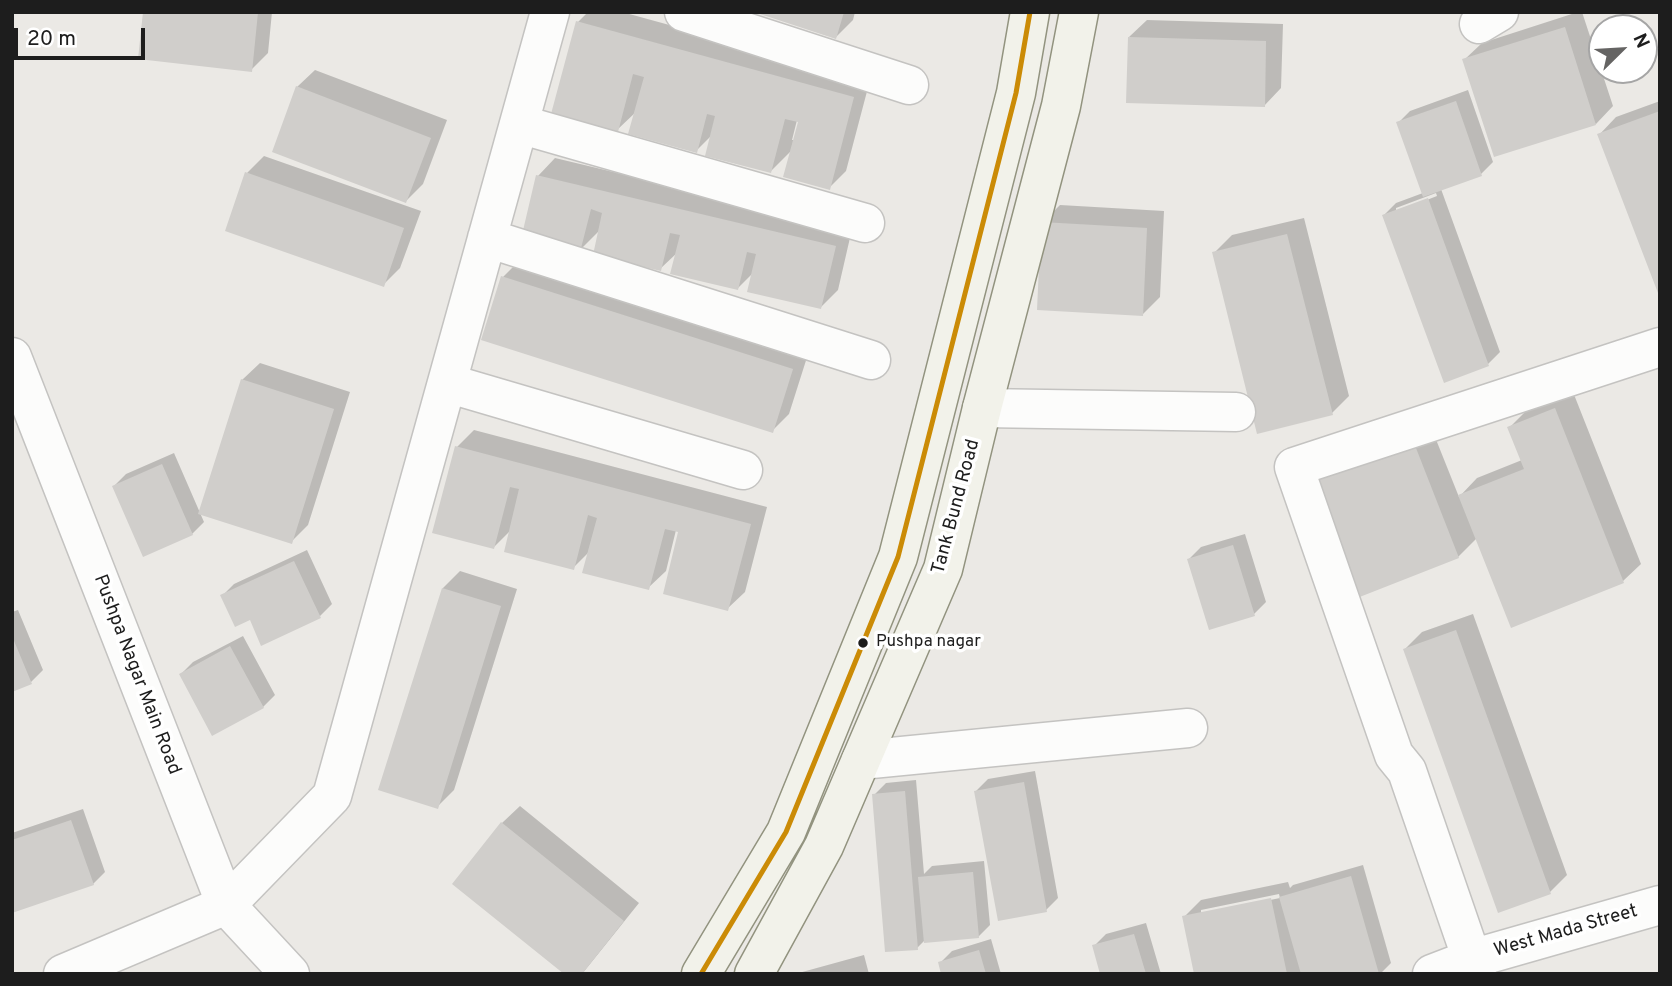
<!DOCTYPE html>
<style>
body{margin:0}
#map{position:relative;width:1672px;height:986px;overflow:hidden;background:#ebe9e5;font-family:Overpass,sans-serif}
canvas{display:block}
.frame{position:absolute;inset:0;border:14px solid #1d1d1d;pointer-events:none}
.north{position:absolute;left:1588px;top:14px;width:70px;height:70px;box-sizing:border-box;background:#fff;border:2px solid #a5a5a5;border-radius:50%;rotate:66deg;font-size:19px;font-weight:700;line-height:28px;text-align:center;color:#1d1d1d}
.north::after{content:'';display:block;margin:auto;width:24px;height:32px;background:#656463;clip-path:polygon(50% 0,100% 100%,50% 72%,0 100%)}
.scale{position:absolute;left:14px;top:28px;width:131px;height:32px;box-sizing:border-box;border:4px solid #1d1d1d;border-top:0;padding-left:9px;font-size:21px;line-height:24px;white-space:nowrap;color:#1d1d1d;-webkit-text-stroke:5px #fff;paint-order:stroke}
</style>
<div id="map">
<canvas width="1672" height="986"></canvas>
<div class="frame"></div>
<div class="north">N</div>
<div class="scale">20 m</div>
</div>
<script>
const ctx = document.querySelector('canvas').getContext('2d');
ctx.lineJoin = 'round';
function paint(path, color) { ctx.fillStyle = color; ctx.fill(path, 'evenodd'); }
function strokePath(path, color, width, dash) { ctx.strokeStyle = color; ctx.lineWidth = width; ctx.lineCap = dash ? 'butt' : 'round'; ctx.setLineDash(dash || []); ctx.stroke(path); }
function label(font, color, halo, rows, align = 'center') {
  ctx.font = font + ' Overpass,sans-serif'; ctx.lineWidth = 7; ctx.setLineDash([]); ctx.textBaseline = 'middle'; ctx.strokeStyle = halo; ctx.fillStyle = color; for (const [text, x, y, turn = 0] of rows) {
    ctx.save(); ctx.translate(x, y); ctx.rotate((+turn || 0) * Math.PI / 180); ctx.textAlign = isNaN(turn) ? turn : align; if (halo) ctx.strokeText(text, 0, 0); ctx.fillText(text, 0, 0); ctx.restore();
  }
}
paint(new Path2D(`
 M145,12H272L268,53L251,70Z
 M588,12H622L870,80L846,171L829,188L792,150L771,171L712,135L696,151L637,111L617,130L578,22ZM797,120L800,121L795,140H792Z
 M758,12H855L853,20L836,37Z
 M1578,12H1582L1613,106L1596,124L1464,60L1482,43Z
 M1147,20L1283,24L1281,88L1264,106L1129,37Z
 M315,70L447,120L423,184L406,201L297,87Z
 M1468,90L1493,162L1481,174L1441,189L1500,352L1488,364L1384,215L1396,203L1423,193L1398,123L1410,111ZM1436,193L1437,196L1396,212V208Z
 M1660,101V290L1599,135L1616,117Z
 M264,156L421,211L400,268L383,285L247,173Z
 M555,158L852,229L838,290L821,307L754,272L738,288L678,252L660,269L600,230L580,250L538,176Z
 M1060,205L1164,211L1160,297L1143,314L1043,222Z
 M1304,218L1349,396L1332,413L1214,253L1232,235Z
 M520,260L809,351L789,414L772,431L503,277Z
 M260,363L350,392L308,525L291,542L242,380Z
 M1573,392L1641,564L1623,581L1512,626L1477,538L1458,557L1309,485L1326,468L1431,427L1459,497L1477,478L1522,460L1509,428L1526,411Z
 M474,430L767,507L745,592L727,609L681,531L676,530L666,571L648,588L589,552L573,568L511,530L494,547L457,447Z
 M174,453L204,522L192,534L114,486L126,474Z
 M1245,534L1266,602L1254,614L1189,559L1201,547Z
 M307,550L332,604L320,616L262,643L251,618L222,596L234,584Z
 M460,571L517,589L454,790L437,807L443,588Z
 M18,610L43,670L31,682L12,690V612Z
 M1473,614L1567,875L1550,892L1405,649L1422,632Z
 M243,636L275,695L263,707L181,674L193,662Z
 M1035,771L1058,898L1046,910L976,791L988,779Z
 M916,780L924,874L932,866L984,861L990,925L978,937L924,941L917,948L874,795L886,783Z
 M520,806L639,903L582,974L454,884L502,823Z
 M83,809L105,872L93,884L12,911V833Z
 M1363,865L1391,963L1380,974H1196L1184,917L1201,900L1288,882L1290,888L1293,885ZM1279,894L1280,898L1201,914V910Z
 M1146,923L1161,974H1102L1094,946L1106,934Z
 M991,939L1001,974H943L940,963L952,951Z
 M864,955L869,974H795Z`), '#0003');
paint(new Path2D(`
 M143,12H258L252,72L138,59Z
 M754,12H844L836,39Z
 M576,21L854,97L830,190L783,177L798,122L785,119L771,173L705,156L715,116L707,114L697,153L628,134L644,77L633,74L618,132L551,114Z
 M1565,27L1596,125L1494,157L1462,59Z
 M1128,37L1266,41L1265,107L1126,103Z
 M296,86L431,138L406,203L272,152Z
 M1456,101L1482,176L1423,197L1396,122Z
 M1660,111V292L1658,293L1597,134Z
 M245,172L404,228L384,287L225,231Z
 M536,175L836,246L821,309L747,292L756,254L747,252L738,290L670,274L680,235L670,233L661,271L593,255L602,213L591,209L580,252L521,239Z
 M1428,198L1489,366L1444,383L1382,215Z
 M1041,222L1147,228L1143,316L1037,310Z
 M1287,234L1333,415L1257,434L1212,252Z
 M501,276L793,369L773,433L481,340Z
 M241,379L334,409L292,544L198,514Z
 M1555,408L1624,583L1511,628L1458,495L1524,469L1507,427Z
 M1414,443L1459,558L1352,600L1307,484Z
 M455,446L751,524L728,611L663,594L678,532L665,529L649,590L582,573L597,518L588,515L574,570L504,552L519,489L510,487L494,549L432,533Z
 M162,464L193,535L143,557L112,486Z
 M1233,545L1255,616L1209,630L1187,559Z
 M294,561L321,618L261,646L250,620L235,627L220,595Z
 M442,588L501,606L438,809L378,790Z
 M1456,630L1551,894L1498,913L1403,649Z
 M12,636L32,684L12,692Z
 M230,646L264,708L212,736L179,674Z
 M1024,782L1047,912L998,921L974,791Z
 M905,791L918,950L885,952L872,794Z
 M71,820L94,885L12,913V840Z
 M501,822L624,921L582,974H564L452,884Z
 M973,872L979,938L924,943L918,877Z
 M1351,876L1379,974H1301L1279,897Z
 M1271,898L1287,974H1194L1182,916Z
 M1134,934L1146,974H1100L1092,945Z
 M979,950L986,974H941L938,962Z`), '#d0cecb');
const minor = new Path2D(`
 M684,12L909,85
 M1479,24L1499,12
 M519,124L865,223
 M487,238L871,360
 M12,357L226,905L290,974
 M447,383L743,470
 M982,408L1236,412
 M861,760L1188,728
 M63,974L226,905L332,796L550,12
 M1432,974L1471,959L1660,905
 M1477,974L1407,771L1394,755L1294,467L1660,347`);
const secondary = new Path2D(`
 M701,974L786,832L898,557L1016,93L1030,12
 M754,974L824,846L943,569L982,408L1061,106L1079,12`);
strokePath(minor, '#c4c3c1', 41);
strokePath(secondary, '#92937f', 41);
strokePath(minor, '#fcfcfb', 38);
strokePath(secondary, '#f2f2ea', 38);
strokePath(new Path2D(`
 M701,974L786,832L898,557L1016,93L1030,12`), '#cb8b06', 5);
for (const [x, y, r, color] of [
 [863,643,6,"#1d1d1d"]
]) { const dot = new Path2D(); dot.arc(x, y, r, 0, 2 * Math.PI); ctx.fillStyle = color; ctx.fill(dot); strokePath(dot, '#fff', 2.5); }
label('17px', '#1d1d1d', '#fff', [
 ["Pushpa nagar",876,643]
], 'left');
label('19px', '#1d1d1d', '#fff', [
 ["Tank Bund Road",957,507,-75],
 ["Pushpa Nagar Main Road",136,675,69],
 ["West Mada Street",1566,932,-16]
]);
</script>
